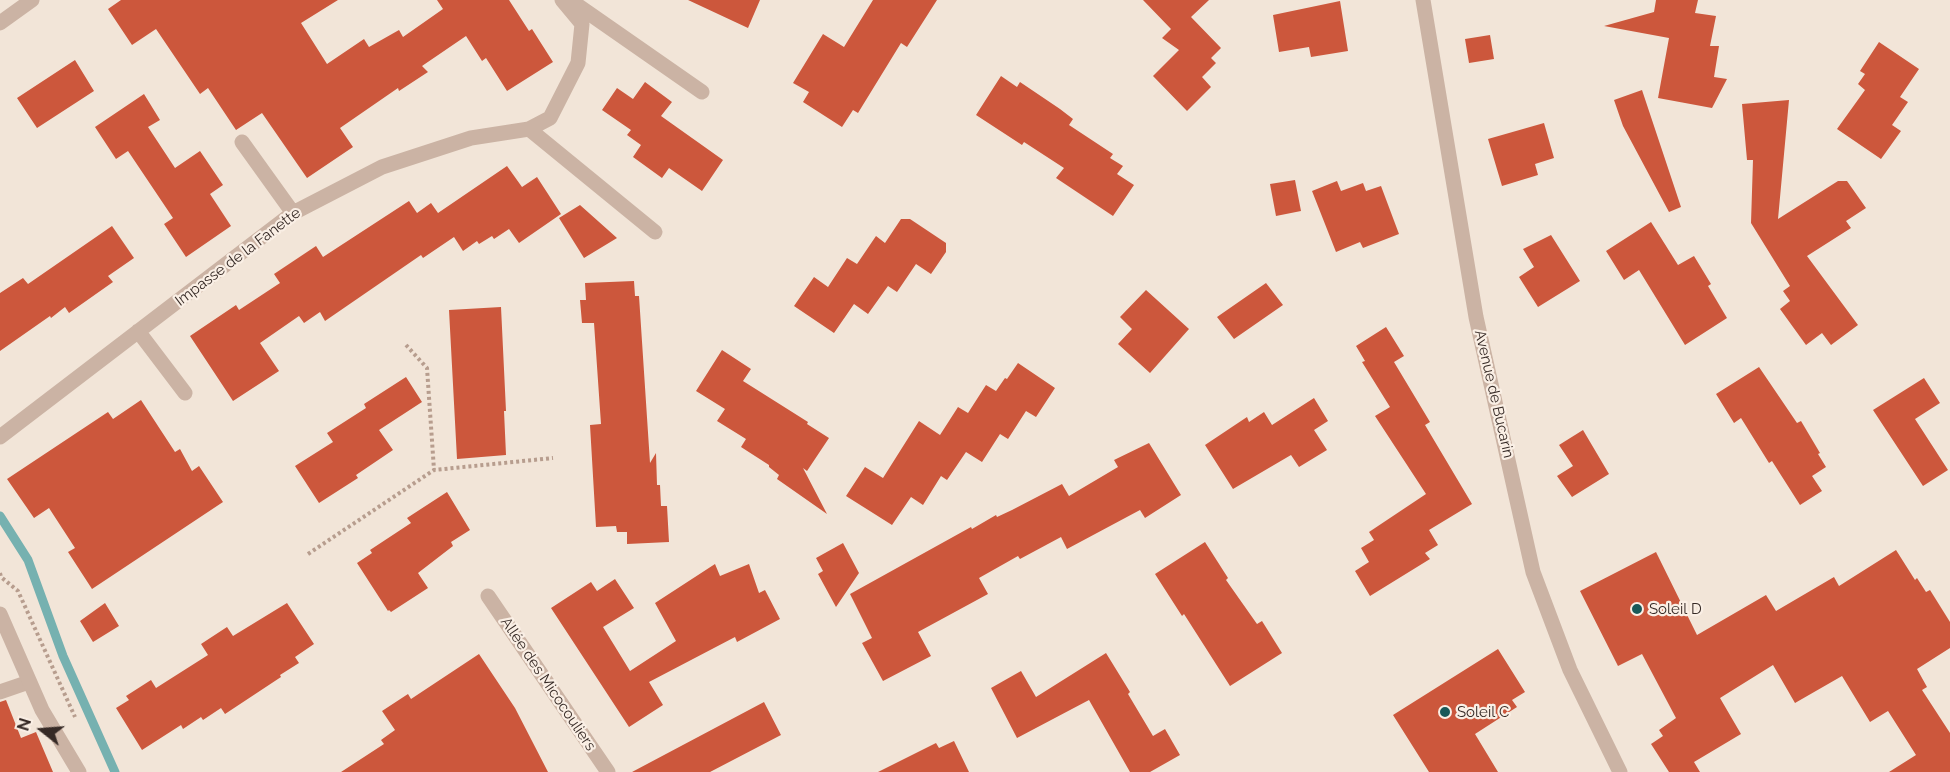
<!DOCTYPE html>
<meta charset="utf-8">
<style>
body{margin:0}
#map{position:relative;width:1950px;height:772px;overflow:hidden;background:#f2e5d8;font-family:Raleway,sans-serif}
canvas{display:block}
.north{position:absolute;left:12px;top:700px;width:60px;height:60px;-webkit-text-stroke:4px #faefe5;paint-order:stroke;rotate:287deg;font-size:16px;font-weight:700;line-height:24px;text-align:center;color:#362a26}
.north::after{content:'';display:block;margin:auto;width:21px;height:27px;background:#362a26;clip-path:polygon(50% 0,100% 100%,50% 72%,0 100%)}
</style>
<div id="map">
<canvas width="1950" height="772"></canvas>
<div class="north">N</div>
</div>
<script>
const ctx = document.querySelector('canvas').getContext('2d');
ctx.lineJoin = 'round';
function strokePath(path, color, width, dash) { ctx.strokeStyle = color; ctx.lineWidth = width; ctx.lineCap = dash ? 'butt' : 'round'; ctx.setLineDash(dash || []); ctx.stroke(path); }
function paint(path, color) { ctx.fillStyle = color; ctx.fill(path, 'evenodd'); }
function label(font, color, halo, rows, align = 'center') {
  ctx.font = font + ' Raleway,sans-serif'; ctx.lineWidth = 4.5; ctx.setLineDash([]); ctx.textBaseline = 'middle'; ctx.strokeStyle = halo; ctx.fillStyle = color; for (const [text, x, y, turn = 0] of rows) {
    ctx.save(); ctx.translate(x, y); ctx.rotate((+turn || 0) * Math.PI / 180); ctx.textAlign = isNaN(turn) ? turn : align; if (halo) ctx.strokeText(text, 0, 0); ctx.fillText(text, 0, 0); ctx.restore();
  }
}
strokePath(new Path2D(`
 M0,516L28,560L63,656L115,772`), '#76b1b0', 9);
paint(new Path2D(`
 M121,0H338L301,23L327,64L364,39L369,47L399,30L403,37L443,9L437,0H509L529,31L532,29L553,62L507,91L486,58L482,61L466,36L422,66L428,72L399,91L398,88L340,128L353,147L307,178L262,113L236,130L208,88L200,94L156,29L132,45L108,9Z
 M688,0H760L748,28Z
 M873,0H937L907,47L901,43L858,113L853,110L842,127L803,102L809,92L793,83L823,34L844,47Z
 M1143,0H1209L1191,17L1221,48L1211,58L1216,63L1202,77L1211,87L1187,111L1153,76L1179,50L1162,38L1171,29Z
 M1656,0H1698L1695,13L1716,16L1710,46H1719L1714,77L1727,79L1712,108L1658,98L1669,38L1604,26L1654,12Z
 M1340,1L1348,51L1311,57L1309,47L1279,52L1273,15Z
 M1490,35L1494,59L1469,63L1465,39Z
 M1879,42L1919,69L1900,97L1908,102L1892,125L1901,131L1881,159L1837,129L1865,90L1858,84L1865,74L1860,71Z
 M75,60L94,91L37,128L17,98Z
 M1001,76L1017,87L1020,82L1060,109L1073,119L1069,125L1113,154L1110,158L1123,166L1117,174L1134,185L1113,216L1056,178L1064,168L1024,142L1022,145L976,115Z
 M645,82L672,102L661,116L723,160L702,191L669,168L662,178L633,157L641,145L627,135L631,130L602,110L617,88L633,99Z
 M1642,90L1681,207L1669,212L1623,126L1614,100Z
 M144,94L160,120L148,127L175,168L200,151L223,185L210,194L231,226L186,257L164,224L173,218L128,151L116,159L95,127Z
 M1789,100L1778,219L1838,181H1847L1866,208L1846,221L1851,228L1807,256L1858,325L1831,345L1822,333L1806,345L1780,309L1790,301L1783,291L1790,286L1751,223L1753,160H1747L1742,104Z
 M1544,123L1554,158L1535,164L1538,175L1502,186L1488,139Z
 M507,166L522,187L537,177L561,214L519,243L509,229L494,239L492,236L479,244L477,241L463,251L454,237L423,258L421,255L325,321L320,312L304,323L299,316L260,343L279,371L233,401L190,336L236,305L239,310L280,283L274,274L316,246L323,257L409,201L417,213L431,203L438,213Z
 M1295,180L1301,211L1276,216L1270,184Z
 M1337,181L1341,191L1363,183L1366,191L1381,186L1399,234L1363,248L1360,242L1336,252L1312,191Z
 M580,205L617,238L584,258L559,218Z
 M901,219H910L946,243V252L931,274L916,264L897,292L888,286L868,314L854,304L834,333L794,306L814,277L828,287L847,258L857,264L876,236L885,243Z
 M1651,222L1678,265L1694,256L1711,284L1708,286L1727,318L1685,345L1639,270L1624,280L1606,251Z
 M112,226L134,258L108,276L113,282L69,313L65,307L51,318L50,316L0,351V293L23,278L28,284Z
 M1551,235L1580,281L1538,307L1519,277L1534,267L1523,249Z
 M634,281L635,296H639L650,463L656,453L657,485H660L661,506H667L669,542L627,544V532H617L616,526L596,527L590,425L601,424L594,323H582L580,300H586L585,283Z
 M1266,283L1283,305L1234,339L1217,317Z
 M1146,290L1189,329L1150,373L1118,344L1132,329L1120,317Z
 M501,307L506,411H504L506,455L457,459L449,310Z
 M1386,327L1404,356L1394,362L1430,422L1425,425L1472,504L1429,530L1438,545L1425,553L1430,559L1370,596L1355,571L1369,562L1361,548L1374,540L1369,532L1426,494L1375,416L1390,407L1362,362L1365,361L1356,346Z
 M722,350L751,369L743,381L808,422L807,424L829,438L807,471L803,468L827,514L777,479L779,475L769,467V465L741,447L746,439L717,421L725,409L696,391Z
 M1018,363L1055,388L1036,417L1026,411L1008,439L1000,434L982,462L966,452L947,480L941,476L923,505L911,497L892,525L846,496L865,467L883,478L919,421L940,435L958,407L968,413L986,385L996,391L1005,378L1007,379Z
 M1759,367L1797,423L1801,421L1820,453L1818,454L1826,467L1812,476L1822,491L1800,505L1772,461L1769,463L1741,418L1734,423L1716,394Z
 M406,377L422,402L379,430L393,450L356,475L358,478L319,503L295,466L333,442L327,433L366,408L364,404Z
 M1924,378L1940,403L1915,419L1948,470L1923,486L1873,410Z
 M1314,398L1328,421L1314,430L1327,450L1299,467L1291,455L1233,489L1205,445L1247,417L1249,422L1264,412L1272,425Z
 M141,400L175,452L180,449L192,471L199,466L223,502L92,589L68,552L75,548L49,508L34,518L7,479L108,412L113,419Z
 M1583,430L1609,474L1572,497L1557,476L1573,466L1559,445Z
 M1149,443L1181,495L1145,518L1140,510L1067,549L1061,537L1020,559L1018,556L979,578L988,594L918,632L931,656L883,681L862,643L872,638L850,594L971,527L972,529L996,515L997,517L1012,510L1062,484L1069,496L1118,467L1114,460Z
 M447,492L470,530L451,542L453,546L418,573L428,588L391,612L389,610L388,611L357,563L372,553L370,550L411,523L407,518Z
 M1205,542L1228,578L1226,580L1257,624L1262,621L1282,653L1230,686L1184,614L1182,616L1155,574Z
 M843,543L859,573L836,607L818,574L823,571L816,558Z
 M1896,550L1915,580L1917,578L1926,592L1930,590L1950,622V648L1917,669L1927,687L1922,690L1950,733V772H1889L1916,755L1888,711L1870,722L1842,676L1795,703L1773,665L1720,698L1741,734L1694,762L1700,772H1669L1651,744L1663,736L1659,730L1676,718L1642,654L1618,666L1580,591L1656,552L1697,635L1766,595L1776,611L1834,577L1839,586Z
 M715,564L720,576L749,564L759,593L765,590L780,619L737,642L735,637L649,682L663,705L629,727L551,608L591,582L597,591L615,579L634,608L603,627L630,671L676,641L655,603Z
 M105,603L119,626L93,642L80,621Z
 M287,603L314,644L295,657L299,663L280,675L281,677L225,714L221,708L203,720L201,717L183,729L181,725L142,750L116,708L129,700L126,696L151,680L156,688L208,655L201,644L227,627L233,636Z
 M1498,649L1525,692L1512,700L1517,707L1475,734L1498,772H1429L1393,715Z
 M1106,653L1130,692L1128,694L1153,736L1165,729L1180,755L1150,772H1130L1089,700L1017,738L991,688L1021,671L1036,697Z
 M479,654L515,708L548,772H341L384,744L381,740L395,730L382,711L408,694L411,699Z
 M6,700L21,738L36,732L53,772H0V702Z
 M764,702L781,735L710,772H632Z
 M954,741L969,772H878L936,743L939,748Z`), '#cc573c');
strokePath(new Path2D(`
 M406,345L427,368L434,470
 M308,554L434,470L553,458
 M0,573L1,577L18,591L75,717`), '#b79d8e', 4, [3, 3]);
strokePath(new Path2D(`
 M0,692L29,682`), '#cbb3a4', 15);
strokePath(new Path2D(`
 M570,0L702,92
 M0,23L32,0
 M529,129L655,232
 M242,142L293,213
 M138,331L185,393
 M0,437L293,213L382,167L471,138L529,129L550,118L578,63L582,24L562,0
 M488,596L608,772
 M0,614L42,710L79,772`), '#cbb3a4', 15);
strokePath(new Path2D(`
 M1423,0L1476,317L1533,572L1570,670L1620,772`), '#cbb3a4', 15);
for (const [x, y, r, color] of [
 [1637,609,6,"#195959"],
 [1445,712,6,"#195959"]
]) { const dot = new Path2D(); dot.arc(x, y, r, 0, 2 * Math.PI); ctx.fillStyle = color; ctx.fill(dot); strokePath(dot, '#faefe5', 2); }
label('15px', '#362a26', '#faefe5', [
 ["Impasse de la Fanette",238,257,-37],
 ["Avenue de Bucarin",1494,394,77],
 ["Allée des Micocouliers",548,684,56]
]);
label('15px', '#362a26', '#faefe5', [
 ["Soleil D",1649,609],
 ["Soleil C",1457,712]
], 'left');
</script>
